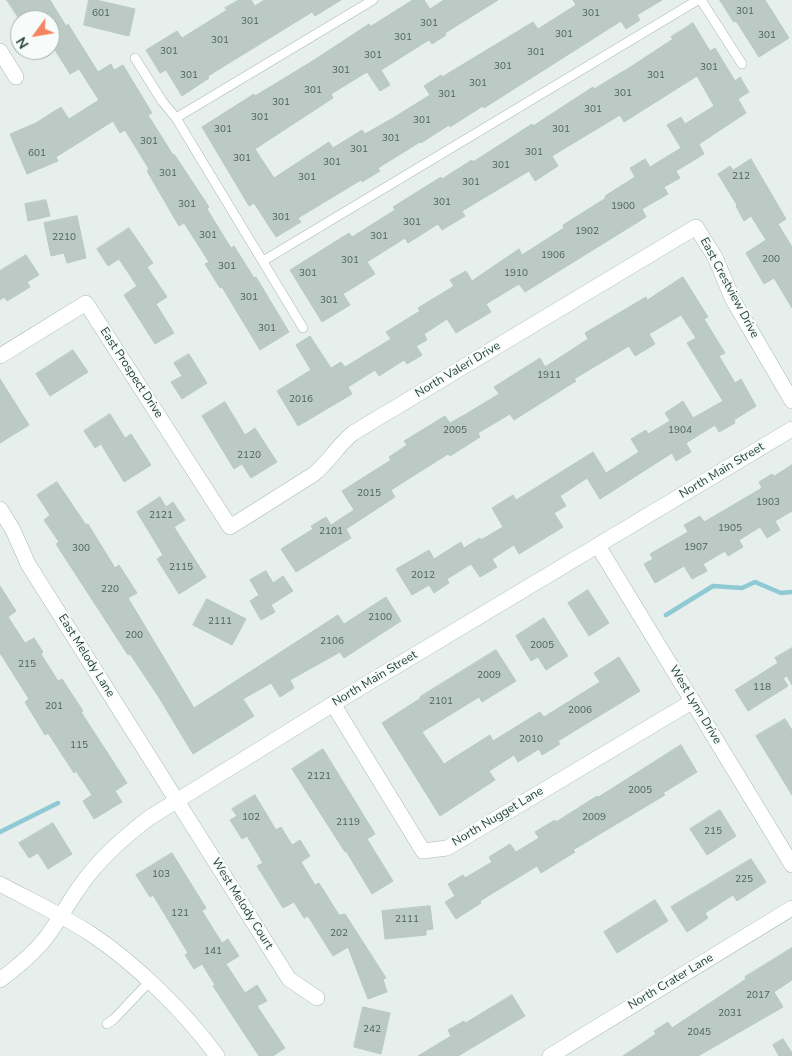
<!DOCTYPE html>
<style>
body{margin:0}
#map{position:relative;width:792px;height:1056px;overflow:hidden;background:#e6efeb;font-family:"Nunito Sans",sans-serif}
canvas{display:block}
.north{position:absolute;left:10px;top:10px;width:50px;height:50px;box-sizing:border-box;background:#f7fbf9;border:1px solid #a3b1ad;border-radius:50%;rotate:238deg;font-size:14px;font-weight:700;line-height:20px;text-align:center;color:#24423a}
.north::after{content:'';display:block;margin:auto;width:18px;height:22px;background:#f4845f;clip-path:polygon(50% 0,100% 100%,50% 72%,0 100%)}
</style>
<div id="map">
<canvas width="792" height="1056"></canvas>
<div class="north">N</div>
</div>
<script>
const ctx = document.querySelector('canvas').getContext('2d');
ctx.lineJoin = 'round';
function strokePath(path, color, width, dash) { ctx.strokeStyle = color; ctx.lineWidth = width; ctx.lineCap = dash ? 'butt' : 'round'; ctx.setLineDash(dash || []); ctx.stroke(path); }
function paint(path, color) { ctx.fillStyle = color; ctx.fill(path, 'evenodd'); }
function label(font, color, halo, rows, align = 'center') {
  ctx.font = font + ' "Nunito Sans",sans-serif'; ctx.lineWidth = 4.5; ctx.setLineDash([]); ctx.textBaseline = 'middle'; ctx.strokeStyle = halo; ctx.fillStyle = color; for (const [text, x, y, turn = 0] of rows) {
    ctx.save(); ctx.translate(x, y); ctx.rotate((+turn || 0) * Math.PI / 180); ctx.textAlign = isNaN(turn) ? turn : align; if (halo) ctx.strokeText(text, 0, 0); ctx.fillText(text, 0, 0); ctx.restore();
  }
}
strokePath(new Path2D(`
 M666,615L713,586L742,588L755,582L781,593L792,592
 M0,832L58,803`), '#8ec9d4', 4.5);
const building = new Path2D(`
 M7,0H50L66,26L68,24L98,72L111,64L114,70L123,65L152,113L148,115L173,155L174,154L209,207L207,209L231,248L234,246L254,278L256,277L289,332L260,350L222,287L220,288L205,264L209,262L184,223L179,226L165,202L147,171L149,169L125,130L120,133L113,121L56,157L58,161L27,174L10,134L36,123L61,107L69,119L99,100L79,69L70,74L50,42V20H20Z
 M89,0H96L135,9L129,36L84,25Z
 M239,0H251L255,6L264,0H341L315,16L312,12L208,76L209,78L182,96L166,70L160,73L146,50L177,31L182,38L227,10L225,8Z
 M413,0H424L430,9L444,0H498L445,33L446,35L432,44L429,40L381,70L390,85L380,91L367,72L331,94L333,98L255,149L274,178L329,142L333,148L362,130L365,134L393,118L430,95L424,86L441,75L442,77L533,22L538,29L576,5L573,0H662L637,15L640,20L626,29L621,21L484,108L483,106L450,127L449,125L421,143L420,142L378,168L380,171L362,182L361,180L298,218L301,222L276,237L254,203L249,206L202,127L254,94L255,96L311,62L369,24L371,26Z
 M720,0H765L789,38L759,57L736,21L734,22Z
 M693,23L710,51L715,48L735,81L740,77L749,92L738,99L746,113L699,144L704,154L676,171L680,178L664,187L668,194L642,209L646,217L525,292L519,284L486,304L491,312L456,333L447,319L424,334L427,340L416,346L422,355L407,364L404,360L379,376L375,370L348,387L352,394L298,426L277,391L311,370L296,345L310,336L331,368L341,362L345,367L391,339L386,332L420,311L418,308L454,286L450,280L466,271L472,281L519,249L522,255L564,228L563,225L606,198L605,196L635,177L630,168L645,159L650,167L681,148L667,125L681,117L685,124L714,106L697,76L624,122L620,115L552,156L558,166L535,181L529,171L462,211L465,216L442,230L438,224L408,243L405,238L367,262L375,274L343,294L350,305L322,322L290,270L349,233L352,237L395,210L393,207L441,177L442,179L472,160L473,162L532,124L533,126L593,87L594,89L632,66L673,39L671,37Z
 M751,159L786,219L778,224L792,247V308L774,278L764,284L746,253L766,240L751,216L744,221L736,206L737,205L718,174L730,166L733,170Z
 M46,200L50,216L28,221L25,204Z
 M77,216L86,258L67,263L64,253L51,256L44,223Z
 M129,228L153,263L147,267L167,297L156,304L174,333L155,344L124,295L137,286L119,259L108,266L97,249Z
 M26,255L39,275L27,282L30,287L7,301L4,297L0,300V271Z
 M683,277L708,317L704,319L725,353L719,356L735,383L741,379L756,406L734,420L735,423L719,432L715,425L686,443L691,452L676,461L672,453L600,499L587,478L560,496L566,506L554,513L563,527L519,554L514,545L492,559L497,567L480,577L471,564L447,579L449,583L434,593L429,585L412,595L396,569L429,550L434,559L461,542L464,548L480,538L481,540L503,527L492,508L513,495L516,500L593,452L606,473L639,452L631,439L646,430L648,434L670,421L665,413L683,401L693,418L723,401L687,343L696,338L681,315L649,334L655,344L635,356L629,346L574,379L576,381L514,420L510,414L478,433L480,437L450,456L448,454L391,490L395,497L346,529L351,538L296,572L281,549L313,529L311,526L326,517L331,525L354,510L342,491L391,460L389,457L407,445L404,441L445,416L450,423L466,414L499,394L494,387L540,358L545,367L588,339L585,333L646,297L647,300Z
 M73,350L88,372L50,396L36,374Z
 M189,354L207,383L182,399L171,382L182,376L174,363Z
 M0,379L29,425L0,443Z
 M225,402L245,435L255,428L277,462L251,478L242,464L234,469L202,416Z
 M110,414L125,438L131,434L151,465L124,482L101,444L95,448L84,431Z
 M792,465V511L775,521L780,530L767,538L760,527L739,540L743,547L728,556L725,551L703,564L707,571L692,579L684,566L655,583L644,564L653,559L650,554L688,532L684,525L700,516L704,522L762,488L759,482L772,474L774,476Z
 M57,482L86,525L88,524L115,568L119,565L137,593L128,598L194,708L338,615L344,624L386,597L401,621L344,658L340,652L290,680L294,688L280,697L271,683L243,699L254,716L193,754L158,696L130,654L128,655L56,544L59,542L44,520L50,515L37,495Z
 M160,497L166,507L173,502L185,520L174,527L206,577L179,594L157,559L163,555L137,512Z
 M266,571L273,583L283,576L293,591L271,605L275,612L261,620L250,601L259,595L250,580Z
 M0,586L16,611L8,617L25,643L34,638L43,652L41,654L58,681L62,679L83,711L81,712L127,783L115,791L122,802L94,819L83,801L92,795L76,771L74,773L48,733L45,735L25,702L29,699L0,653Z
 M588,590L609,623L589,636L568,603Z
 M207,599L246,619L232,645L193,625Z
 M544,618L568,656L546,670L538,657L531,661L516,636Z
 M792,648V685L787,676L783,678L788,686L748,711L735,690L778,663L775,658Z
 M496,650L516,681L482,702L479,697L422,732L444,764L490,735L493,741L540,712L544,717L600,682L594,673L619,657L640,691L558,741L560,744L542,755L539,749L518,762L514,755L489,771L495,780L440,816L382,723L421,698L420,697Z
 M785,719L792,730V795L756,736Z
 M681,745L697,772L663,793L665,795L573,850L575,852L541,873L537,866L480,901L481,903L456,919L445,902L455,896L448,884L463,875L465,878L492,862L489,857L510,844L516,852L539,838L535,832L555,820L556,822L597,796L598,797Z
 M323,749L375,834L367,839L393,881L372,894L346,851L345,852L292,769Z
 M255,795L276,830L281,827L292,845L300,840L310,856L301,862L315,885L319,883L339,915L345,914L386,978L383,979L387,992L368,999L348,947L333,956L308,916L304,918L294,902L283,908L257,866L263,863L247,836L242,839L230,820L237,816L232,809Z
 M720,810L736,836L707,855L690,829Z
 M53,823L72,854L48,869L38,853L29,858L19,843Z
 M172,853L206,908L202,911L222,943L228,939L239,956L226,964L245,993L257,985L267,1001L257,1006L285,1048L273,1056H259L213,986L215,985L202,964L194,969L185,955L188,953L153,895L150,897L136,875Z
 M751,859L766,882L737,901L733,895L705,913L708,918L687,932L671,907Z
 M655,900L668,921L617,953L604,932Z
 M430,906L433,929L426,930V935L385,939L382,911Z
 M792,948V980L774,992L783,1007L698,1056H623L656,1034L654,1031L668,1022L672,1028L734,987L746,979L745,977Z
 M512,995L525,1016L458,1056H418L451,1036L448,1030L464,1021L465,1023Z
 M363,1007L390,1013L381,1054L354,1047Z
 M783,1039L792,1053V1056H779L773,1045Z`);
paint(building, '#bbcac4');
strokePath(building, '#b8c9c2', 1);
const service = new Path2D(`
 M701,0L742,64
 M135,58L162,101L176,118L303,328
 M176,118L373,0
 M263,261L698,0
 M107,1024L114,1019L149,982`);
const minor = new Path2D(`
 M0,51L16,77
 M0,356L86,303L230,527L314,474C329,462 338,445 353,433L696,227L715,257L733,300L792,401
 M0,509L13,530L28,564L289,979L317,998
 M598,546L792,865
 M333,704L423,851L447,848L693,701
 M550,1056L792,908`);
const tertiary = new Path2D(`
 M0,884C30,900 62,915 91,934C135,963 186,1013 217,1056
 M0,980C16,968 32,955 45,939C58,922 68,903 81,885C99,859 124,837 149,818L333,704L792,429`);
strokePath(service, '#a8b8b2', 10);
strokePath(minor, '#a8b8b2', 16);
strokePath(tertiary, '#a8b8b2', 16);
strokePath(service, '#fff', 9);
strokePath(minor, '#fff', 15);
strokePath(tertiary, '#fff', 15);
label('10px', '#4a645c', null, [
 ["301",745,12],
 ["601",101,14],
 ["301",591,14],
 ["301",250,22],
 ["301",429,24],
 ["301",564,35],
 ["301",767,36],
 ["301",403,38],
 ["301",220,41],
 ["301",169,52],
 ["301",536,53],
 ["301",373,56],
 ["301",503,67],
 ["301",709,68],
 ["301",341,71],
 ["301",189,76],
 ["301",656,76],
 ["301",478,84],
 ["301",313,91],
 ["301",623,94],
 ["301",447,95],
 ["301",281,103],
 ["301",593,110],
 ["301",260,118],
 ["301",422,121],
 ["301",223,130],
 ["301",561,130],
 ["301",391,139],
 ["301",149,142],
 ["301",359,150],
 ["301",534,153],
 ["601",37,154],
 ["301",242,159],
 ["301",332,163],
 ["301",501,166],
 ["301",168,174],
 ["212",741,177],
 ["301",307,178],
 ["301",471,183],
 ["301",442,203],
 ["301",187,205],
 ["1900",623,207],
 ["301",281,218],
 ["301",412,223],
 ["1902",587,232],
 ["301",208,236],
 ["301",379,237],
 ["2210",64,238],
 ["1906",553,256],
 ["200",771,260],
 ["301",350,261],
 ["301",227,267],
 ["301",308,274],
 ["1910",516,274],
 ["301",249,298],
 ["301",329,301],
 ["301",267,329],
 ["1911",549,376],
 ["2016",301,400],
 ["2005",455,431],
 ["1904",680,431],
 ["2120",249,456],
 ["2015",369,494],
 ["1903",768,503],
 ["2121",161,516],
 ["1905",730,529],
 ["2101",331,532],
 ["1907",696,548],
 ["300",81,549],
 ["2115",181,568],
 ["2012",423,576],
 ["220",110,590],
 ["2100",380,618],
 ["2111",220,622],
 ["200",134,636],
 ["2106",332,642],
 ["2005",542,646],
 ["215",27,665],
 ["2009",489,676],
 ["118",762,688],
 ["2101",441,702],
 ["201",54,707],
 ["2006",580,711],
 ["2010",531,740],
 ["115",79,746],
 ["2121",319,777],
 ["2005",640,791],
 ["102",251,818],
 ["2009",594,818],
 ["2119",348,823],
 ["215",713,832],
 ["103",161,875],
 ["225",744,880],
 ["121",180,914],
 ["2111",407,920],
 ["202",339,934],
 ["141",213,952],
 ["2017",758,996],
 ["2031",730,1014],
 ["242",372,1030],
 ["2045",699,1033]
]);
label('12px', '#24423a', '#f7fbf9', [
 ["East Crestview Drive",729,288,62],
 ["North Valeri Drive",458,370,-31],
 ["East Prospect Drive",131,373,57],
 ["North Main Street",722,471,-31],
 ["East Melody Lane",86,656,58],
 ["North Main Street",375,679,-31],
 ["West Lynn Drive",695,705,59],
 ["North Nugget Lane",498,817,-31],
 ["West Melody Court",242,904,58],
 ["North Crater Lane",671,982,-31]
]);
</script>
